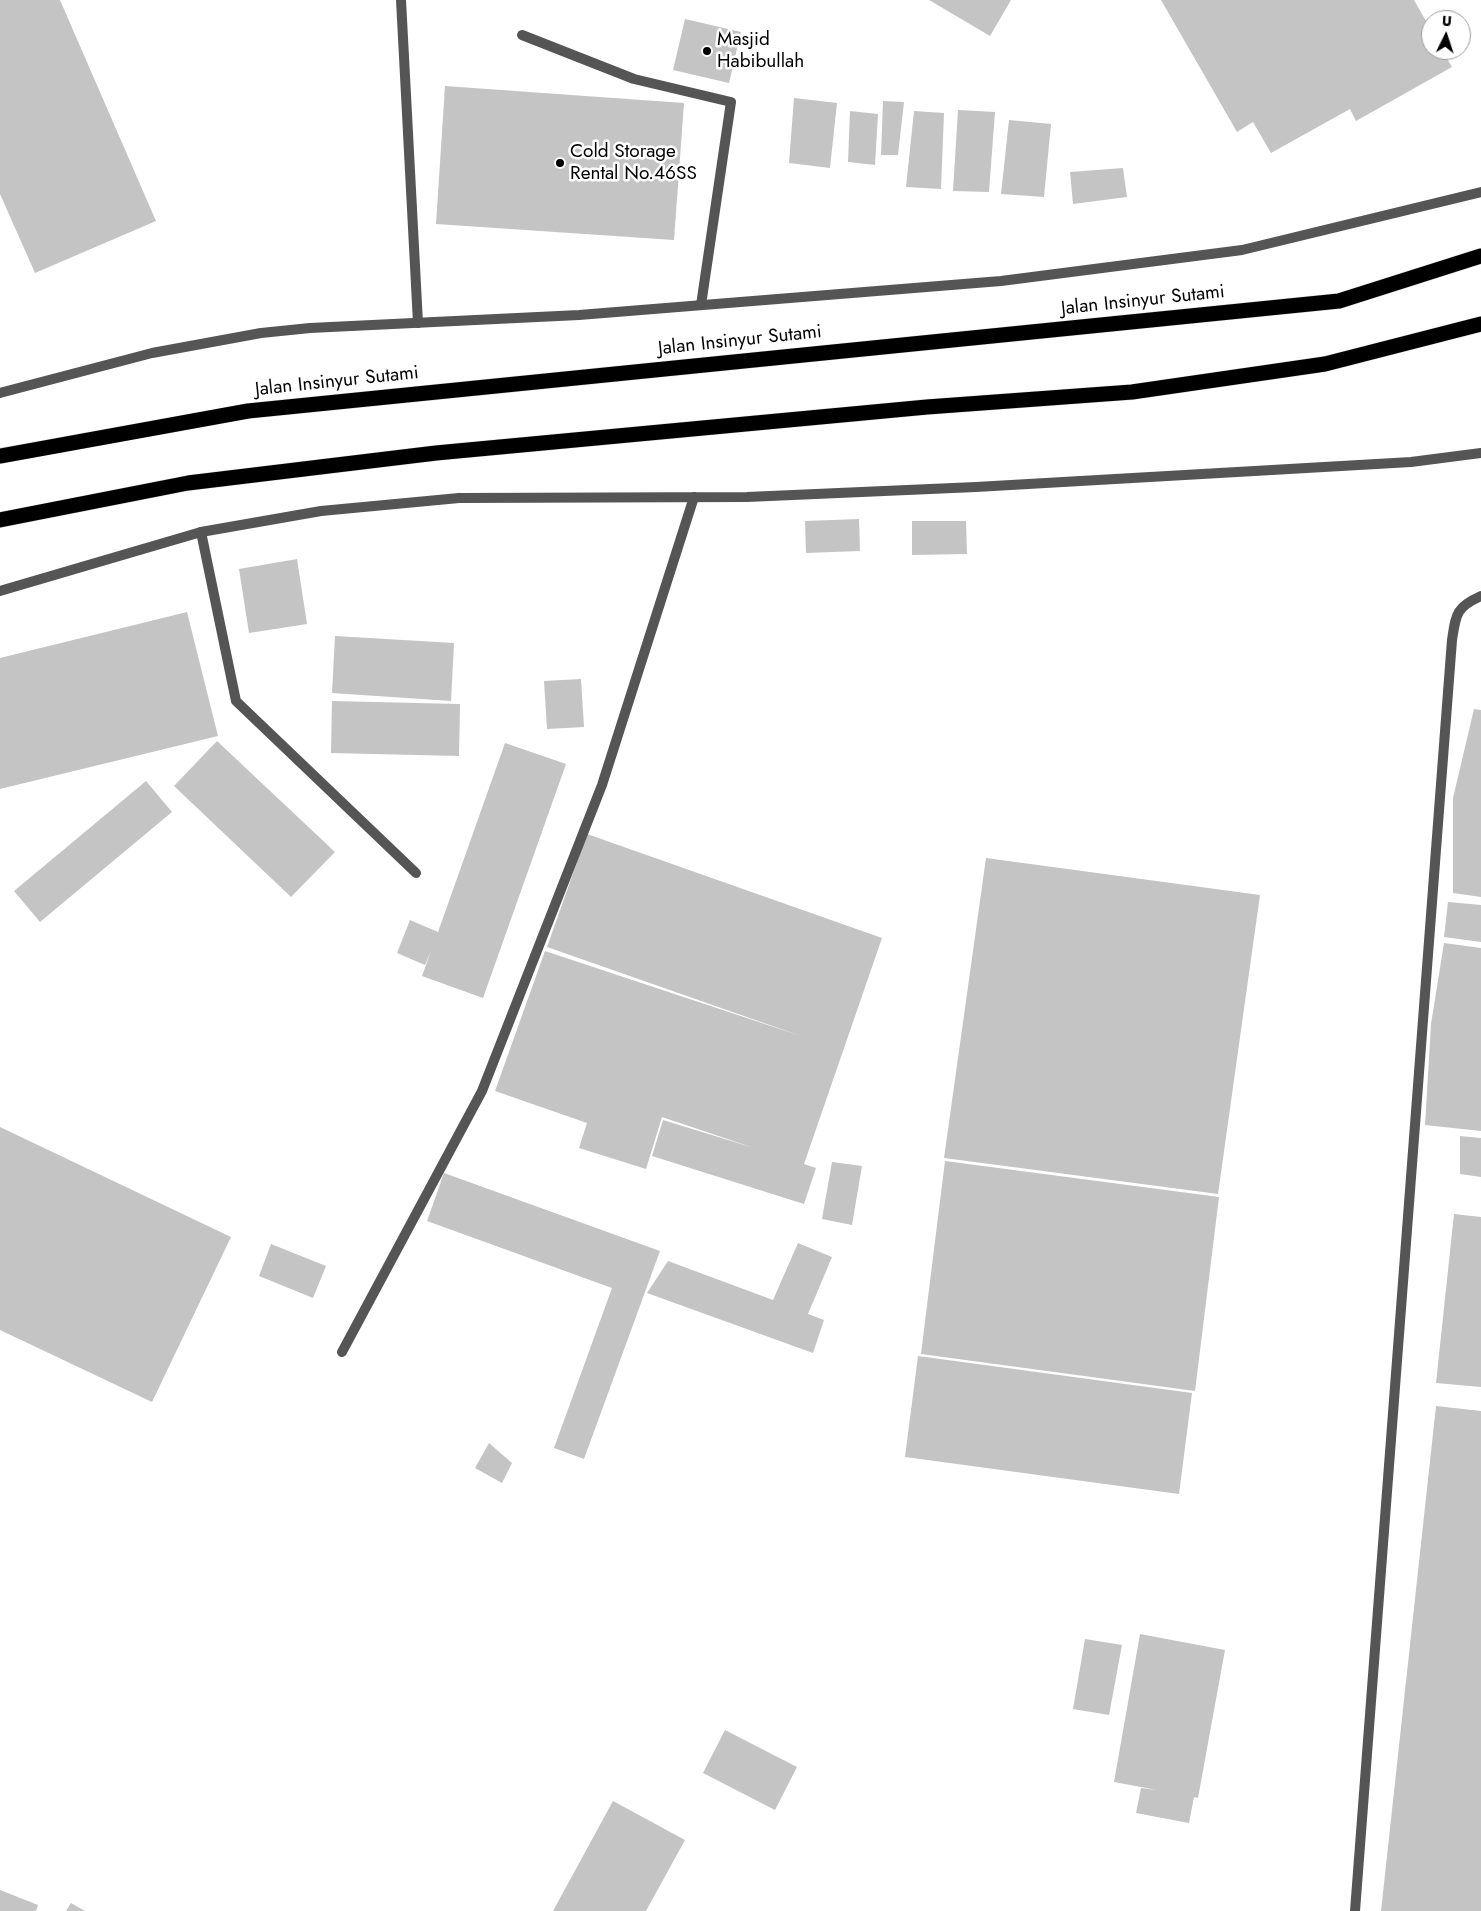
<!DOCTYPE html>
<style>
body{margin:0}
#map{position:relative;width:1481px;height:1911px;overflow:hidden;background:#fff;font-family:Jost,sans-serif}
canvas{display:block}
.north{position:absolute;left:1421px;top:10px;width:50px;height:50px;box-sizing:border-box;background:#fff;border:1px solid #999;border-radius:50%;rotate:4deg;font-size:14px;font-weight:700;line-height:20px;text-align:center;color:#000}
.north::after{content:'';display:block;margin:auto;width:18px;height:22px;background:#000;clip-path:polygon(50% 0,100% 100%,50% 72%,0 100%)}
</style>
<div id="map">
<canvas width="1481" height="1911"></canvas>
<div class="north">U</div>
</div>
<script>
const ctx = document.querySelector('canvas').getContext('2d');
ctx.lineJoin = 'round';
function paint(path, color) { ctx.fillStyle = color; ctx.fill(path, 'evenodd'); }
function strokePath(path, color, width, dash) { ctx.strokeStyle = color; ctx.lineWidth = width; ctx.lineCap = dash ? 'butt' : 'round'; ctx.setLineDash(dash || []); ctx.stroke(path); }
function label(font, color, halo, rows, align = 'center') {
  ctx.font = font + ' Jost,sans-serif'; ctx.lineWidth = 5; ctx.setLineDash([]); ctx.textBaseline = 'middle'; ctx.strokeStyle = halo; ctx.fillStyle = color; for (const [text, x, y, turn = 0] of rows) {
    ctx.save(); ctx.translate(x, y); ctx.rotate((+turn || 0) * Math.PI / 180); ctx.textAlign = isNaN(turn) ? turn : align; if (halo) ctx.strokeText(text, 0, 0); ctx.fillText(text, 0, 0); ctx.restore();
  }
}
paint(new Path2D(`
 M0,0H60L156,221L35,273L0,194Z
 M929,0H1011L990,36Z
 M1161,0H1414L1431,30V50H1442L1452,67L1356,121L1350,109L1271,153L1253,122L1237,132Z
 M685,19L741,32L729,83L673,70Z
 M445,86L684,103L674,240L436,224Z
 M794,98L837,103L830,168L789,163Z
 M883,101L904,102L898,155H881Z
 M958,110L995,112L989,192L953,191Z
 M850,111L878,114L875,165L848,162Z
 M914,111L944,113L941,189L906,187Z
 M1009,120L1051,124L1044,197L1001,194Z
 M1123,168L1127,197L1073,204L1070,172Z
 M859,519L860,551L806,553L805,521Z
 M912,521H966L967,554L912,555Z
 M297,559L307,624L249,633L239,569Z
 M187,612L218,736L0,789V658Z
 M335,636L454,643L451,701L332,693Z
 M581,679L584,727L547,729L544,681Z
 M332,701L460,704L459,756L331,753Z
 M1474,709L1481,710V897L1453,893V798Z
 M217,741L335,852L291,897L174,786Z
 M505,743L566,764L483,998L422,976L431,951L425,965L397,953L410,920L438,932Z
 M146,781L172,812L40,922L14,891Z
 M587,834L882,938L804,1164L816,1168L804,1204L652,1156L663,1120L754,1148L662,1117L646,1169L579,1148L587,1123L495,1091L545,951L801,1036L547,947Z
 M986,858L1260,895L1218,1194L944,1158Z
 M1448,902L1481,905V942L1444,937Z
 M1444,943L1481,948V1131L1425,1125L1431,1024Z
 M0,1127L231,1237L152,1402L0,1330Z
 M1460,1136L1481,1138V1177L1460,1174Z
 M945,1161L1219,1197L1195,1391L921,1354Z
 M832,1162L862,1166L852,1225L822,1219Z
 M444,1173L660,1251L584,1459L554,1448L612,1288L427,1221Z
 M1454,1214L1481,1217V1387L1436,1383Z
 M798,1243L832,1257L808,1314L824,1320L813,1353L647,1293L668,1261L773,1300Z
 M271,1244L326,1266L313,1298L259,1276Z
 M918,1356L1192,1393L1179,1494L905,1457Z
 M1436,1406L1481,1411V1911H1381Z
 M489,1443L512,1463L502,1483L475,1468Z
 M1140,1634L1225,1650L1198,1798L1194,1797L1189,1823L1136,1813L1141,1788L1157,1790L1114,1782Z
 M1085,1639L1122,1645L1109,1715L1073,1709Z
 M725,1730L797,1767L775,1810L703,1773Z
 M613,1801L685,1840L646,1911H553Z
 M0,1890L38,1905L36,1911H0Z
 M71,1903L85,1911H66Z`), '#c4c4c4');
const motorway = new Path2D(`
 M0,456L248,411L1339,301L1481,256
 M0,520L188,483L436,453L927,407L1132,392L1325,364L1481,324`);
strokePath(motorway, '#dbdbdb', 16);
strokePath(new Path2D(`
 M401,0L418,323
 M201,532L236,701L416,873
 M342,1352L482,1091L602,785L694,497
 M1355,1911L1452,640C1456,614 1456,607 1481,596`), '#555', 10);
strokePath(new Path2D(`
 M522,35L634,79L731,102L701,305`), '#555', 10);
strokePath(new Path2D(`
 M0,393L152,353L261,333L310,328L579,315L1001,281L1242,250L1481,192
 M0,591L201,532L321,511L459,498L747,497L976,487L1411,462L1481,453`), '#555', 10);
strokePath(motorway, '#000', 15);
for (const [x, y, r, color] of [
 [707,51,5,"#000"],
 [560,163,5,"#000"]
]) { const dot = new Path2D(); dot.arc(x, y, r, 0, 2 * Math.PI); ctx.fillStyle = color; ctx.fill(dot); strokePath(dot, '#fff', 2); }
label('19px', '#000', '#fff', [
 ["Masjid",717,40],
 ["Habibullah",717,62],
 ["Cold Storage",570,152],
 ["Rental No.46SS",570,174]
], 'left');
label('19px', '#000', '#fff', [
 ["Jalan Insinyur Sutami",1143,301,-6],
 ["Jalan Insinyur Sutami",740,341,-6],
 ["Jalan Insinyur Sutami",337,382,-6]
]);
</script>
